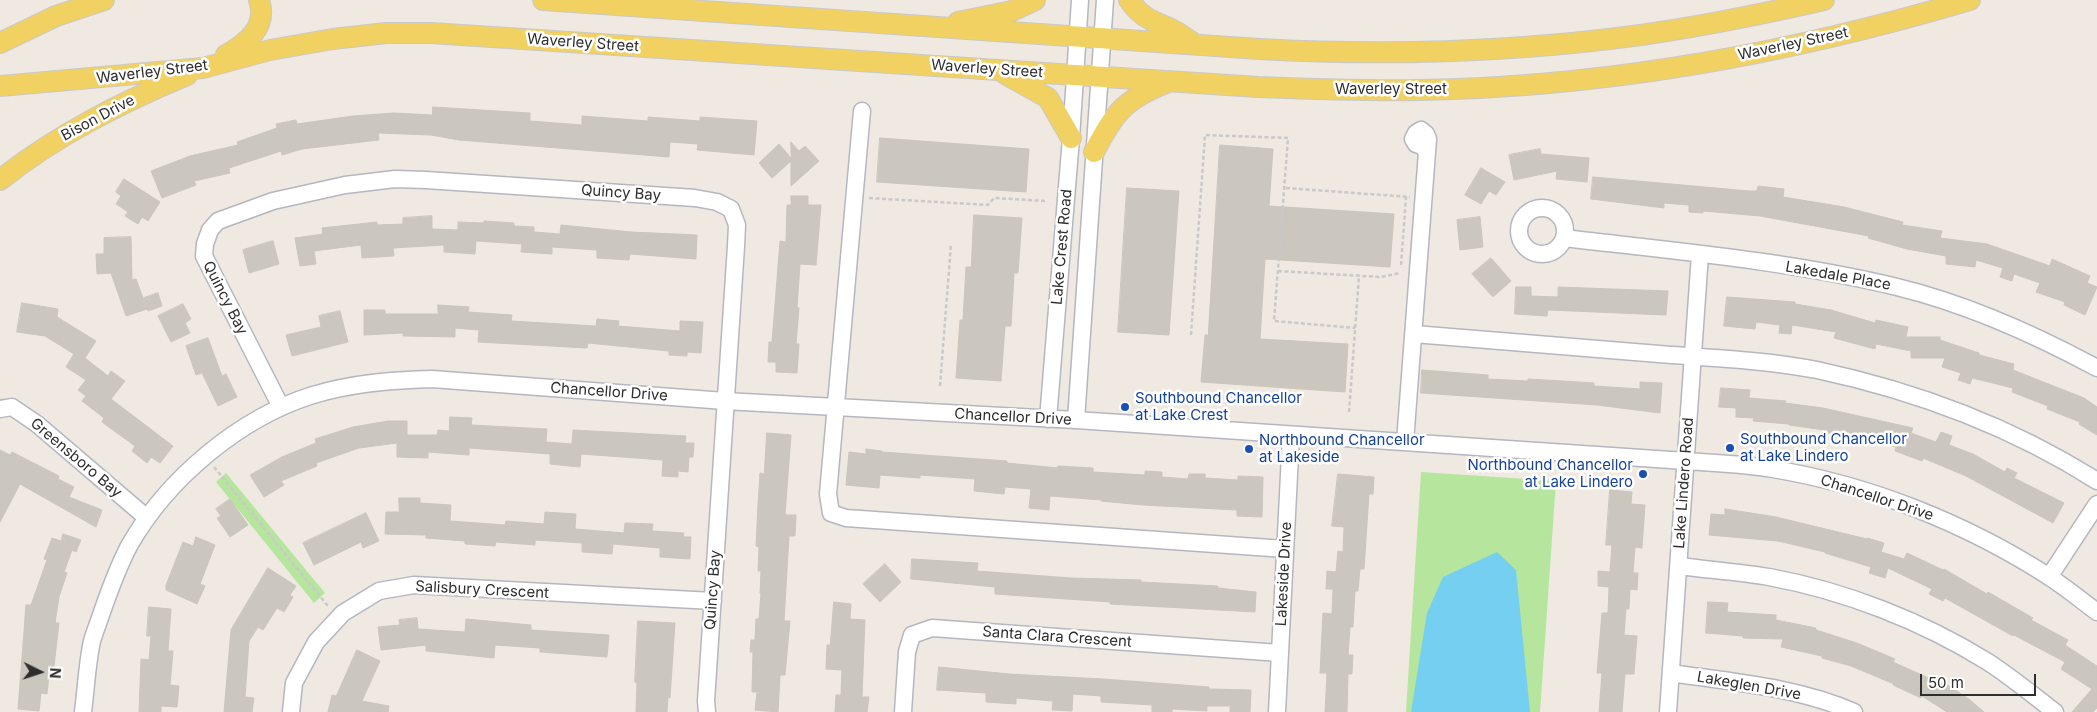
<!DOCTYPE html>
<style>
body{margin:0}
#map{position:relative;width:2097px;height:712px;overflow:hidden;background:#efe9e1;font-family:Inter,sans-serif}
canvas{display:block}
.north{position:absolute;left:15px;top:647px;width:50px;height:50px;-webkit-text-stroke:4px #fff;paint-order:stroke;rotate:94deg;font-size:14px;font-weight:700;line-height:20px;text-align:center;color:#2e2e2e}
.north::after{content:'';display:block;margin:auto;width:18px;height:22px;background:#2e2e2e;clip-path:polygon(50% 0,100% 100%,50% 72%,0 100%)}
.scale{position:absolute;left:1920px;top:674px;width:116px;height:22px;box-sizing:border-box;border:2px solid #2e2e2e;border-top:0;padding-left:6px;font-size:15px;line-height:18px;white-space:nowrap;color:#2e2e2e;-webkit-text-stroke:4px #fff;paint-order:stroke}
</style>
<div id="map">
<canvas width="2097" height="712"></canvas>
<div class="north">N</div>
<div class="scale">50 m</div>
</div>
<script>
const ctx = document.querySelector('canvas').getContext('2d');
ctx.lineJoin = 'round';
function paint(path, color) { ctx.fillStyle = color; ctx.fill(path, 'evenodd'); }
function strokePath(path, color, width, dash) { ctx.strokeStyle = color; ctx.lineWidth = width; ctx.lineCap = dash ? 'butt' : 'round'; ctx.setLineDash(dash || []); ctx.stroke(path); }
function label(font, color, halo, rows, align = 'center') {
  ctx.font = font + ' Inter,sans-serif'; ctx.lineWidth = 5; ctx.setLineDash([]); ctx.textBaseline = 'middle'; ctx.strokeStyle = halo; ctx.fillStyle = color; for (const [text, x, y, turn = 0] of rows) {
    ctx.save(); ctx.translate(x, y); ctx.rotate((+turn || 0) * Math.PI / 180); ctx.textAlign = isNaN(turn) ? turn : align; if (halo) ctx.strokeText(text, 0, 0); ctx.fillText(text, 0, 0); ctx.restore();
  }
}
paint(new Path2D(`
 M1421,472L1556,481L1540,712H1406Z
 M226,473L325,593L314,603L216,482Z`), '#b6e59e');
paint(new Path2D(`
 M1497,552L1516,570L1530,712H1411L1427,613L1443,577Z`), '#75cff0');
const building = new Path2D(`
 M433,107L530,113V121L582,125V116L648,121V117L700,121V117L757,121L754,155L697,150L698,144L670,142L669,157L459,140L431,135L378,133L379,140L302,149L282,155L281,151L229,168L230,173L194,181L196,185L162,198L151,171L190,156L238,145L237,142L277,128L276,124L296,120L297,124L353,116L394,113L432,115Z
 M880,138L1029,149L1026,192L877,182Z
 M791,142L799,151L805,146L819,161L791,186V161L772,178L759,163L779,144L791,158Z
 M1220,145L1273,149L1269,206L1394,214L1390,267L1265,259L1260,339L1348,344L1345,392L1201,382L1205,335H1208Z
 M1540,149L1541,154L1589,158L1587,182L1556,179L1557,171L1514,180L1509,155Z
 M1481,168L1505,182L1496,195L1489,191L1481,204L1465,195Z
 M1593,177L1749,191H1757L1758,186L1784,189L1783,197L1844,207L1903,222L1902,225L1942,231L1940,238L1987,244L2050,266L2052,259L2090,276L2087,283L2097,287L2085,315L2064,305L2065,302L2036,292L2040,283L2014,274L2012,281L2000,277L2003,268L1976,260L1975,267L1946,264V256L1907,249L1868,238L1869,236L1760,216L1703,211V213L1689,212V205L1664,203V208L1591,199Z
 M124,179L160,202L148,221L142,217L138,224L125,216L128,212L116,204L121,196L116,192Z
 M1127,188L1179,191L1169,335L1118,332Z
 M791,196H808V205H821L816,265L800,264L797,308H799L796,344H799L797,373L776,372V362H768L769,342H772L780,241L786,242L787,205H791Z
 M974,215L1022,218L1018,273H1014L1011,326H1005L1001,381L956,378L960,320H963L966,267H971Z
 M432,216V229L458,230V222L484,223V221L514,223V226L534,227V232L560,234L561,225L631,232L697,235L696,259L630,254L629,260L597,258V250L552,247V254L521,252L522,244L476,241L475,254L444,252V245L393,248L394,256L362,258L361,245L314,251L316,264L300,266L295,238L323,234L322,228L377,222V225L403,224V218Z
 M1480,217L1483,247L1460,250L1457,220Z
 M131,237L132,280L136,279L147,309L126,316L111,273L97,274L96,254H104V238Z
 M273,241L279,264L249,273L243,250Z
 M1491,258L1511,281L1493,297L1472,274Z
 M1516,287H1531V296L1558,297V287L1668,291L1666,315L1548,310L1547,316L1515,314Z
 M158,293L162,306L148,311L144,298Z
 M1727,297L1795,302V304L1831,310L1875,323L1876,320L1908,327L1906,337H1940V340L1979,353V355L2014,364L2013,370L2084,398L2097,407V435L2079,424L2080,422L2047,409L2048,406L2012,392L2013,388L1972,378L1970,384L1958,380L1961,373L1942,367L1945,358H1911V351L1876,344L1875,349L1834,338L1836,332L1792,325L1791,334L1779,333L1780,325L1756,322L1755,329L1724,326Z
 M22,303L58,309L57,317L96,341L85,358L108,376L111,371L125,381L111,399L173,446L160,463L151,457L147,463L132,451L135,446L102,422L104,418L82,401L86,396L78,390L86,380L66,367L74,354L45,336L17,332Z
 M183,304L191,319L185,323L190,333L171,342L158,316Z
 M438,305L469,307L468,312L512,315L511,321L596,326L597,319L619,321L618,326L680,331V321L703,322L701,353L687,352V356L669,355V351L588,343L587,348L478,342L479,330L455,328V337L403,336V333L364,335V310H385V314H438Z
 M340,311L348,342L292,356L286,335L321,327L319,316Z
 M208,338L222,376L226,374L237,397L218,406L202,373L196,375L186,346Z
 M1422,370L1488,375V379L1528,381V379L1563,381L1594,383V386L1640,389V382L1662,383L1660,413L1597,405L1421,393Z
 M1721,388L1750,390L1749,398L1786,401L1785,403L1823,408L1913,428L1911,433L1936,442L1941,432L1952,436L1949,445L1973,454L2005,472L2007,468L2017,473L2014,478L2064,503L2053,523L1966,476L1923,458L1922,461L1895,451L1896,447L1824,432L1825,430L1789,425V424L1753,421L1754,418L1736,417V408L1719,407Z
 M450,417L472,418L471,425L547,429L546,442L572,444L573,430L686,436L685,443H694L693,457H689L688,472L678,471V477L662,476L663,460L581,454L580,467L550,464V454L469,448V455L428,452V458L397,457V443L359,448L316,463L317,466L281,481L284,485L264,497L250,475L282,457L316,443L315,439L353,427L388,421H407V435H437L438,430L449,431Z
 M767,433L791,435L785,515H796L795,536H789L784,621H790L785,675H780L778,712L755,710L757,692H752L753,652H750L751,640H755L756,619H759L761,593H760L761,571H758L759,547L756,546L758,504L760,473L764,474Z
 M866,449L882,451V452L1007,461V463L1058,468V466L1093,468V472L1145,475V471L1162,472V477L1188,479L1189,474H1205V478L1238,480V476L1263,477L1262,517L1237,516V510L1143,505L1101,501V500L1050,496L1049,510L1029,508L1031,489L1005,487L1004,494L974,491L975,479L920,475V478L880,475L879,488L846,485L849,452L866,454Z
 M0,450L10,455L12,452L59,476L58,479L74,487L69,497L102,510L96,527L20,484L0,522Z
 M1338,474L1374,477L1373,494H1369L1364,569H1360L1358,591H1355L1353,627H1350L1348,655H1353L1352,674H1348L1347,712H1325L1327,673H1320L1323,613L1332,614L1333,589H1326L1327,571L1336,572L1338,551L1343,552L1344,527L1332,526Z
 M1610,490L1632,492L1631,504L1645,505L1642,548L1635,547L1633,573H1638L1637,590L1630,589L1629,609H1626L1624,635L1637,636L1634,674H1625L1622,712H1599L1602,673H1597L1602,613H1608L1609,587L1598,586V571L1610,572L1612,545H1606Z
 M399,498H420V503L451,505L450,521L505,525L506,521L544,524L545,512L576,514L575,529L624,533L625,523L653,524L652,531L684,533L683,537H691L690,559L660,557V548L613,544L612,554L582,552V543L535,540V545L496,542L495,546L465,544V541L426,538V535L385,534L386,512H399Z
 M230,499L248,525L230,537L217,518L221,516L216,509Z
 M1725,509L1776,517L1867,539V538L1884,543L1881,552L1904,559L1907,553L1943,570L1944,569L1987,594L1988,592L2033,618L2031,620L2068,640L2065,645L2097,666V708L2093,712H2072L2092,689L2061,669L2065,662L2014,635L2013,636L1945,598L1943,601L1929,594L1932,589L1888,568L1885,578L1869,573L1871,567L1825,553V552L1778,541L1709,535L1711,514L1725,515Z
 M366,513L379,541L363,548L361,542L314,565L303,543Z
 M63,534L81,540L76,552L72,550L64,572L67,573L59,597L55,623H59L53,675H49L47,694L41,693L39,711L18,709L26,605H31L47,560L44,559L52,538L61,541Z
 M196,537L215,545L200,584L205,586L197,604L166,590V585L183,542L193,546Z
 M912,559L978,563L977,571L1071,578L1141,580V582L1218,586V588L1256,592L1255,612L1110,604V602L995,594V587L911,579Z
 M885,564L901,582L880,602L863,584Z
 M268,568L296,586L290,595L293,597L284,612L277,608L263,630L258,627L249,641L245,697L254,698L252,712H224L231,630Z
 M834,602L851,604L850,619L865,620L862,697H869L867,712H835L836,695H841L842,670L826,669L827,645H830Z
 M1708,602L1728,603L1727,612L1776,615V620L1816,628V630L1857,643L1895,659L1893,662L1944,685L1945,683L1970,700L1984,712H1947L1922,696L1921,698L1893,685L1894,684L1851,666L1822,658V656L1781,647L1783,639L1743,638V636L1706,633Z
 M149,607L171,609L168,651H173L170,685L179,686L177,707L161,706V712H139L141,659L149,660L151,636H147Z
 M417,618L418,629L465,632L466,619L531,625V630L609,635L607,657L540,652V648L495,645L494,658L426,651V645L381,650L378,627L400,625L399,620Z
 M638,621L675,623L670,698L668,697L667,712H636L637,683L635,682Z
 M357,650L380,661L362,701L389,706L388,712H328L332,695L336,696Z
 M939,667L1009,674L1103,679L1209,687V689L1251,690L1250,712H1230V706H1207V711L1172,709V712H1152V705L1101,702V696L1073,694L1072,711L1052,710L1053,701L1016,698V704L986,702V693L937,690Z`);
paint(building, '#cbc7bf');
strokePath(building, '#cbc5ba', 1);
const minor = new Path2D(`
 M862,111L828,494L831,513L846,518L1285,549
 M1519 231a23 23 0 1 1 46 0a23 23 0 1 1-46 0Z
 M1564,238C1675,251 1789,261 1897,287C1967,304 2034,334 2097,368
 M1414,334C1496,341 1578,347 1659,354C1712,358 1765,360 1817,370C1915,391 2012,427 2097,481
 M281,407L204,256L205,244L210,230L218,221L273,201L345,185L395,179L426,180L695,198L717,202L731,209L737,225L736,246L706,701L707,712
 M0,409L12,407L37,424L147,518
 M1048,419L1071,138L1080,0
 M1076,420L1105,0
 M1405,442L1428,139L1426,134L1421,130L1416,133L1413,139L1416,144L1422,146L1427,152
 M1679,566C1709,570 1739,572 1769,577C1845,591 1922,621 1988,662C2011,677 2033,695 2055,712
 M2049,577L2097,504
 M1671,673C1732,682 1797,687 1854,712
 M83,712C86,689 87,664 92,641C95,631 99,621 102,612C110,589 118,567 129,546C167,479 239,418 313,395C352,383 392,380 432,379L725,401L1076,420L1686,461C1715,463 1745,464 1773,469C1870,485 1965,523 2048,576C2065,587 2081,600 2097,612
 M291,712L294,683L316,642L343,613L379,591L414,585L713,601
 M903,712L907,652L912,635L932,628L1280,653
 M1277,712L1291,435
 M1668,712L1700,254`);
const major = new Path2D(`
 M543,0L1259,49C1386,56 1515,52 1641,35C1703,26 1763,14 1824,0
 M1129,0C1143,20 1155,21 1175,31C1182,35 1188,40 1195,44
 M958,22L1012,11L1035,0
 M0,43L56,16L104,0
 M226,55C247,43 268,27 259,0
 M1005,74L1048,98L1071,138
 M0,86L203,68L270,50L333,39L386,33H431L1258,87C1312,89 1366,91 1420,90C1606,87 1792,53 1970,0
 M1094,152C1115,113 1123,100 1166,83
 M0,180C57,135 120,103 187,75`);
strokePath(minor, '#b4b7c1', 19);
strokePath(major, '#c9c9c9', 22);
strokePath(new Path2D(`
 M1286,188L1410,197
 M869,198L988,205L994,198L1045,201
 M1401,265L1406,197
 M1278,271L1381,277L1400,273
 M1191,335L1205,135L1288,138L1274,321L1355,328
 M940,386L951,244
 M1349,412L1359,276
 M214,467L328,606`), '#c9c9c9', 2.5, [4, 2.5]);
strokePath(minor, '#fff', 16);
strokePath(major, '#f2d163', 20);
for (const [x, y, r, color] of [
 [1125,407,5,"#1a4fb4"],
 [1730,448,5,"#1a4fb4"],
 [1249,449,5,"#1a4fb4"],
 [1643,474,5,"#1a4fb4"]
]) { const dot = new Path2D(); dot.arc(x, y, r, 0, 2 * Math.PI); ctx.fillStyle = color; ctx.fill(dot); strokePath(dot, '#fff', 2); }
label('15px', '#2e2e2e', '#fff', [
 ["Waverley Street",583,43,4],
 ["Waverley Street",1793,44,-12],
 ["Waverley Street",987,69,4],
 ["Waverley Street",152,72,-7],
 ["Waverley Street",1391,89],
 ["Bison Drive",98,118,-28],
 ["Quincy Bay",621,193,4],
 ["Lake Crest Road",1062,247,-85],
 ["Lakedale Place",1838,276,10],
 ["Quincy Bay",225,298,63],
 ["Chancellor Drive",609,392,4],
 ["Chancellor Drive",1013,417,3],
 ["Greensboro Bay",76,458,40],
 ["Lake Lindero Road",1684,483,-86],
 ["Chancellor Drive",1877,498,18],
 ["Lakeside Drive",1284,574,-87],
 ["Salisbury Crescent",482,590,3],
 ["Quincy Bay",713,590,-86],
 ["Santa Clara Crescent",1057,637,4],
 ["Lakeglen Drive",1749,686,10]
]);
label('15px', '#164399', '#fff', [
 ["Southbound Chancellor",1135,398],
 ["at Lake Crest",1135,415],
 ["Southbound Chancellor",1740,439],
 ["at Lake Lindero",1740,456],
 ["Northbound Chancellor",1259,440],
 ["at Lakeside",1259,457],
 ["Northbound Chancellor",1633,465,"right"],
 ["at Lake Lindero",1633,482,"right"]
], 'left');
</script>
